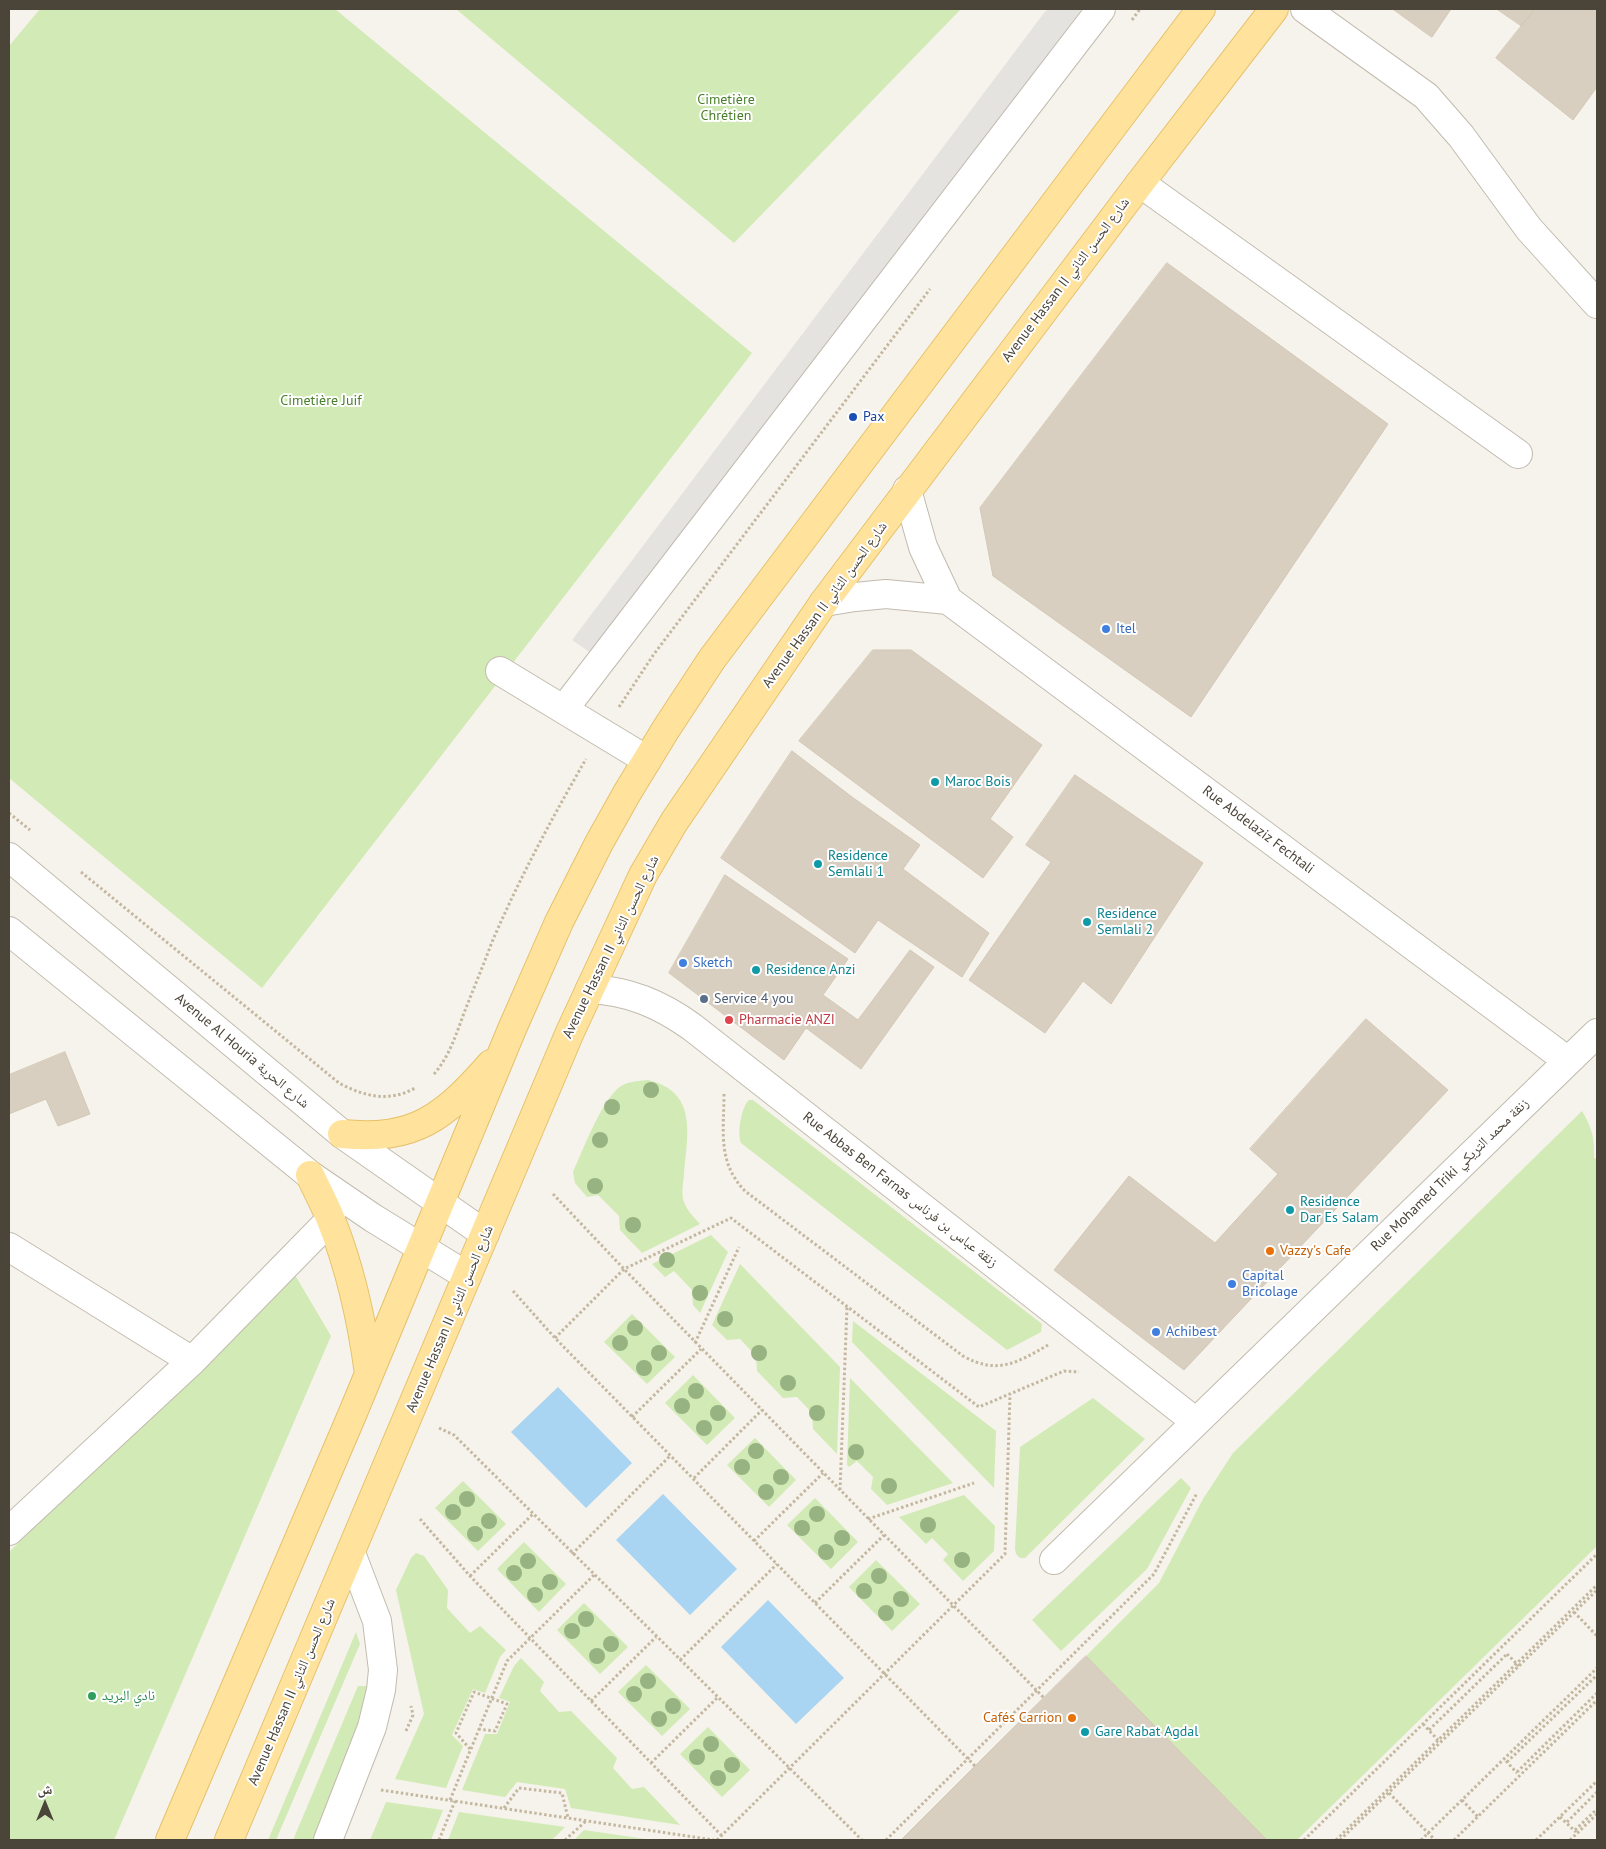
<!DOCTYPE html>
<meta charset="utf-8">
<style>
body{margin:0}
#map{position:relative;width:1606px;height:1849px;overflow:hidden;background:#f6f3ec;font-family:"PT Sans","Noto Naskh Arabic",sans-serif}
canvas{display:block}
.frame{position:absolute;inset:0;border:10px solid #4b4439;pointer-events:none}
.north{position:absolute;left:20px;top:1779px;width:50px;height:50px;-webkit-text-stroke:4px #fff;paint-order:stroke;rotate:0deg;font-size:14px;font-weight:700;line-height:20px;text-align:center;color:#4b4439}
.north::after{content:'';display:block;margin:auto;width:18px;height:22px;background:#4b4439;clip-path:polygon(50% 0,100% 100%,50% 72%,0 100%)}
</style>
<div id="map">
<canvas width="1606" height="1849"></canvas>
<div class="frame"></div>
<div class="north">ش</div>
</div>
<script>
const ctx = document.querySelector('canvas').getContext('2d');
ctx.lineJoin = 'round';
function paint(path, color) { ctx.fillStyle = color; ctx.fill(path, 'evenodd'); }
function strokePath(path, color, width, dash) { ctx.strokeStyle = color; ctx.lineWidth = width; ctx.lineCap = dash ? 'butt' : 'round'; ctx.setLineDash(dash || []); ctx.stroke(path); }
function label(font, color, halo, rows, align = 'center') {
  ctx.font = font + ' "PT Sans","Noto Naskh Arabic",sans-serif'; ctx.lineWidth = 4; ctx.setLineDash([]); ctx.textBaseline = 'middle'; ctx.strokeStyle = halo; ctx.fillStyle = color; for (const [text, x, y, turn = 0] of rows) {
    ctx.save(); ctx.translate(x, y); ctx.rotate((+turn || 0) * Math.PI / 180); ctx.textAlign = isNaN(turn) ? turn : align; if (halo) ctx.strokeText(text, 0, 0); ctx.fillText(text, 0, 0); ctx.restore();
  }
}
paint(new Path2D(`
 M40,9H335L752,353L262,988L9,778V46Z
 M456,9H961L734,243Z
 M648,1080C699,1092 687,1136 684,1175C683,1184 681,1194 684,1202C687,1211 694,1217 700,1224L642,1253L620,1230L619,1216L598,1195L587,1197L575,1183L573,1172C583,1150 602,1099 621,1086C630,1081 639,1081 648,1080Z
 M749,1100H753L1042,1324L1041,1332L1007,1350L741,1143C737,1134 741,1107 749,1100Z
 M1582,1111C1592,1127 1595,1140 1594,1158L1597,1159V1546L1297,1840H1267L1086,1656L1159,1583L1203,1499L1233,1453Z
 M711,1235L728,1252L700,1313L693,1305L692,1290L674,1271L665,1277L652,1264Z
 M740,1264L840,1367L837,1454L813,1429L812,1413L797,1397L783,1398L757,1371L756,1356L740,1339L727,1340L712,1325Z
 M295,1275L331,1336L114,1840H9V1552Z
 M632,1314L675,1357L647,1384L604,1342Z
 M853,1321L996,1431L994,1488L852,1342Z
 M693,1375L735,1418L707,1445L665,1403Z
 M850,1378L953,1483L887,1505L871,1489L873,1477L857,1461L849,1467L847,1465Z
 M1093,1398L1145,1439L1025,1558H1020L1016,1554L1015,1549L1020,1447Z
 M755,1438L796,1480L769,1507L727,1465Z
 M1181,1478L1191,1488L1147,1569L1061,1651L1032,1620Z
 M463,1481L506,1524L478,1551L435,1508Z
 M964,1495L995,1526L994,1551L963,1581L943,1560L948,1554L932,1538L926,1544L899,1517Z
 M815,1498L858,1542L831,1569L787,1525Z
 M524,1542L566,1584L539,1612L497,1569Z
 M416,1553L424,1556L448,1590L447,1608L470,1633L480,1626L506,1650L500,1657L485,1693L473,1689L452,1735L463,1746L446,1788L395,1779L424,1714L396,1590L411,1558Z
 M876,1560L920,1604L892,1631L849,1587Z
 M584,1603L628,1647L600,1674L557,1630Z
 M356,1632L360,1644L276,1840H268Z
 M521,1658L544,1682L540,1691L559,1712L571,1711L617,1758L613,1768L632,1789L644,1787L680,1825L571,1808L565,1789L517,1782L505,1797L462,1790L485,1734H497L510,1702L499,1698L514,1666Z
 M646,1665L690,1709L662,1736L618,1692Z
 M358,1686H371L369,1713L315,1840H293Z
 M708,1727L750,1770L722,1797L680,1754Z
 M386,1802L443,1810L431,1840H370Z
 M459,1812L565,1827L552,1840H448Z
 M584,1830L652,1840H574Z`), '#d2eab5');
paint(new Path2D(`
 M1047,9H1082L595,656L572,640Z`), '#e5e3e0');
paint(new Path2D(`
 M558,1387L632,1463L586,1508L511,1432Z
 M663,1494L737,1569L690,1615L616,1540Z
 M768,1600L844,1678L796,1724L721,1647Z`), '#a9d4f2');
const building = new Path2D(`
 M1393,9H1451L1432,37Z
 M1497,9H1535L1522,26Z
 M1535,9H1597V87L1573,120L1496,58Z
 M1167,263L1388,424L1191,717L993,576L980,508Z
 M873,650H911L1042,745L990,819L1013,837L983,878L799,741Z
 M792,751L852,797L920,845L903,869L989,933L962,977L878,920L855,953L721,858Z
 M1075,775L1203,863L1111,1004L1083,981L1045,1033L969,980L1051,862L1026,845Z
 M725,875L848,959L823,995L858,1020L910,950L934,967L861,1069L806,1028L784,1060L669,973Z
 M1366,1019L1448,1090L1184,1370L1054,1270L1129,1176L1215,1243L1278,1174L1250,1149Z
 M65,1052L90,1114L58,1126L46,1099L9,1114V1075Z
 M1086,1656L1267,1840H901L975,1766Z`);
paint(building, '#d8cfc1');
strokePath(building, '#d3c7b4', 1);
const minor = new Path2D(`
 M1305,9L1426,96L1461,136L1529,229L1597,304
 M1140,183L1518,454
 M907,490L923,547L948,600L1568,1061
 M824,602L855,597L886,594L948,600
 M500,671L647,760
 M564,709L1101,9
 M9,857L342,1134L485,1234
 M9,931L310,1175L373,1218L467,1276
 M590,989C629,991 660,1004 692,1027L1196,1422
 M9,1247L192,1361
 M9,1531L192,1361L331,1219
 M1054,1560L1597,1033
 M328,1840L372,1727L381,1690L383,1670L377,1621L351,1553`);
const major = new Path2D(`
 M342,1134C416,1141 444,1117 491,1064
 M310,1175C317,1190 325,1205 331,1220C351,1270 362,1321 369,1374
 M170,1840L352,1415L512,1029L559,922L599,843L627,793L666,729L712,659L1201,9
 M229,1840L570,1032L643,875L674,822L824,602L1140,183L1274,9`);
strokePath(minor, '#c2bbae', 30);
strokePath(major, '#e6c16a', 30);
strokePath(new Path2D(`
 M1132,20L1140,9
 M619,707L654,654L930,289
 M9,813L30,830
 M81,872L339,1083C363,1096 389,1103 415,1088
 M434,1074C449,1057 456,1035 464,1013C473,990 483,966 492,942C519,879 552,818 586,759
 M724,1094C724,1131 717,1162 745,1191L963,1356C997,1375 1017,1363 1048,1345
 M553,1194L624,1269L1044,1698
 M513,1291L555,1338L975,1766
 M555,1338L624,1269L731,1218L979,1407L1064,1371L1079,1372
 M695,1343L739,1247
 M632,1417L701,1349
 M439,1428L454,1435L862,1840
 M694,1478L762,1410
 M840,1490L847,1307
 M420,1519L470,1576L722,1836
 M868,1519L974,1483
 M754,1541L823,1473
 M572,1554L671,1455
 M470,1576L533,1514
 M815,1603L884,1535
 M680,1660L777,1564
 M591,1701L656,1637
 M1423,1724L1438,1740
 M1429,1730L1507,1654
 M406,1731L413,1715L411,1706
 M470,1749L456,1733L474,1692L507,1704L495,1731L478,1729
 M1506,1761L1517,1773
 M1507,1762L1597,1675
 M651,1763L717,1698
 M1517,1772L1597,1693
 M381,1790L714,1840
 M450,1800L507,1661L594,1575
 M1462,1800L1478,1817
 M504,1808L519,1788L562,1793L568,1818
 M1560,1817L1576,1832
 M1567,1822L1597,1792
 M1575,1830L1597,1809
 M439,1840L455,1801
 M565,1840L586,1821
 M717,1840L1005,1554L1010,1394
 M886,1840L1154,1574L1197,1493
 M1304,1840L1597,1554
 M1336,1840L1597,1585
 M1340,1840L1597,1590
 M1421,1840L1597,1668
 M1454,1840L1597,1700
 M1536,1840L1597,1781
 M1570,1840L1597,1814`), '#c4b79f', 3, [2.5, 2.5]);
strokePath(minor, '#fff', 28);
strokePath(major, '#ffe39c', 28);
strokePath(new Path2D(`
 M1574,1612L1597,1636
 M1507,1654L1519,1666
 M1389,1793L1435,1840`), '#c4b79f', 3, [2.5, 2.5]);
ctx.fillStyle = '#97b381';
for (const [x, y] of [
 [651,1090],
 [612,1107],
 [600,1140],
 [595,1186],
 [633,1225],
 [667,1260],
 [700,1293],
 [725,1319],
 [635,1328],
 [620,1343],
 [659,1353],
 [759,1353],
 [644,1368],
 [788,1383],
 [696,1391],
 [682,1406],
 [718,1413],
 [817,1413],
 [704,1428],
 [756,1451],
 [856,1452],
 [742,1467],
 [781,1477],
 [889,1486],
 [766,1492],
 [467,1499],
 [453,1512],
 [817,1514],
 [489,1521],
 [928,1525],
 [802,1528],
 [475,1534],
 [842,1538],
 [826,1552],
 [962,1560],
 [528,1561],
 [514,1573],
 [879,1576],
 [550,1582],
 [864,1591],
 [535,1595],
 [901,1599],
 [886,1613],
 [586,1619],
 [572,1631],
 [611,1644],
 [597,1656],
 [648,1681],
 [634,1694],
 [673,1706],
 [659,1719],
 [711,1744],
 [697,1757],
 [732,1765],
 [718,1778]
]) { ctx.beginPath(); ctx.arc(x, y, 8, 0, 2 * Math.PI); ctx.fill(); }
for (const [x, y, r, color] of [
 [853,417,5,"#1a4fb4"],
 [1106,629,5,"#3f7fe0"],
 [935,782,5,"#0f9aa8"],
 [818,864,5,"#0f9aa8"],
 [1087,922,5,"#0f9aa8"],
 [683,963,5,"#3f7fe0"],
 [756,970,5,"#0f9aa8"],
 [704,999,5,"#5c6f8a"],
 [729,1020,5,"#e0444e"],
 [1290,1210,5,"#0f9aa8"],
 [1270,1251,5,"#e8710a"],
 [1232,1284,5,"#3f7fe0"],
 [1156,1332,5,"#3f7fe0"],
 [92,1696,5,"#2e9e5b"],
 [1072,1718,5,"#e8710a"],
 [1085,1732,5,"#0f9aa8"]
]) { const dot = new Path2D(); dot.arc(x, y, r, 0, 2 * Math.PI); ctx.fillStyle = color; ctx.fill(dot); strokePath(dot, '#fff', 2); }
label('14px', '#4a7f2a', '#fff', [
 ["Cimetière",726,100],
 ["Chrétien",726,116],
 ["Cimetière Juif",321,401]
]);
label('14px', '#4b4439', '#fff', [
 ["Avenue Hassan II شارع الحسن الثاني",1066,280,-53],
 ["Avenue Hassan II شارع الحسن الثاني",825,605,-54],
 ["Rue Abdelaziz Fechtali",1258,830,37],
 ["Avenue Hassan II شارع الحسن الثاني",611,947,-64],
 ["Avenue Al Houria شارع الحرية",242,1051,40],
 ["Rue Mohamed Triki زنقة محمد التريكي",1450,1175,-44],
 ["Rue Abbas Ben Farnas زنقة عباس بن فرناس",900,1190,38],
 ["Avenue Hassan II شارع الحسن الثاني",450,1319,-67],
 ["Avenue Hassan II شارع الحسن الثاني",292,1692,-67]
]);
label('14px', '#164399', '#fff', [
 ["Pax",863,417]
], 'left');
label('14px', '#366cbe', '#fff', [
 ["Itel",1116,629],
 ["Sketch",693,963],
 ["Capital",1242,1276],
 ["Bricolage",1242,1292],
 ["Achibest",1166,1332]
], 'left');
label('14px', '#0d838f', '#fff', [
 ["Maroc Bois",945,782],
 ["Residence",828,856],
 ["Semlali 1",828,872],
 ["Residence",1097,914],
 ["Semlali 2",1097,930],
 ["Residence Anzi",766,970],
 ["Residence",1300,1202],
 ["Dar Es Salam",1300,1218],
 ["Gare Rabat Agdal",1095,1732]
], 'left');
label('14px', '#4e5e75', '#fff', [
 ["Service 4 you",714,999]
], 'left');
label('14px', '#be3a42', '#fff', [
 ["Pharmacie ANZI",739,1020]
], 'left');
label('14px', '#c56008', '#fff', [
 ["Vazzy's Cafe",1280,1251],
 ["Cafés Carrion",1062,1718,"right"]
], 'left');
label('14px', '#27864d', '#fff', [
 ["نادي البريد",102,1696]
], 'left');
</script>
